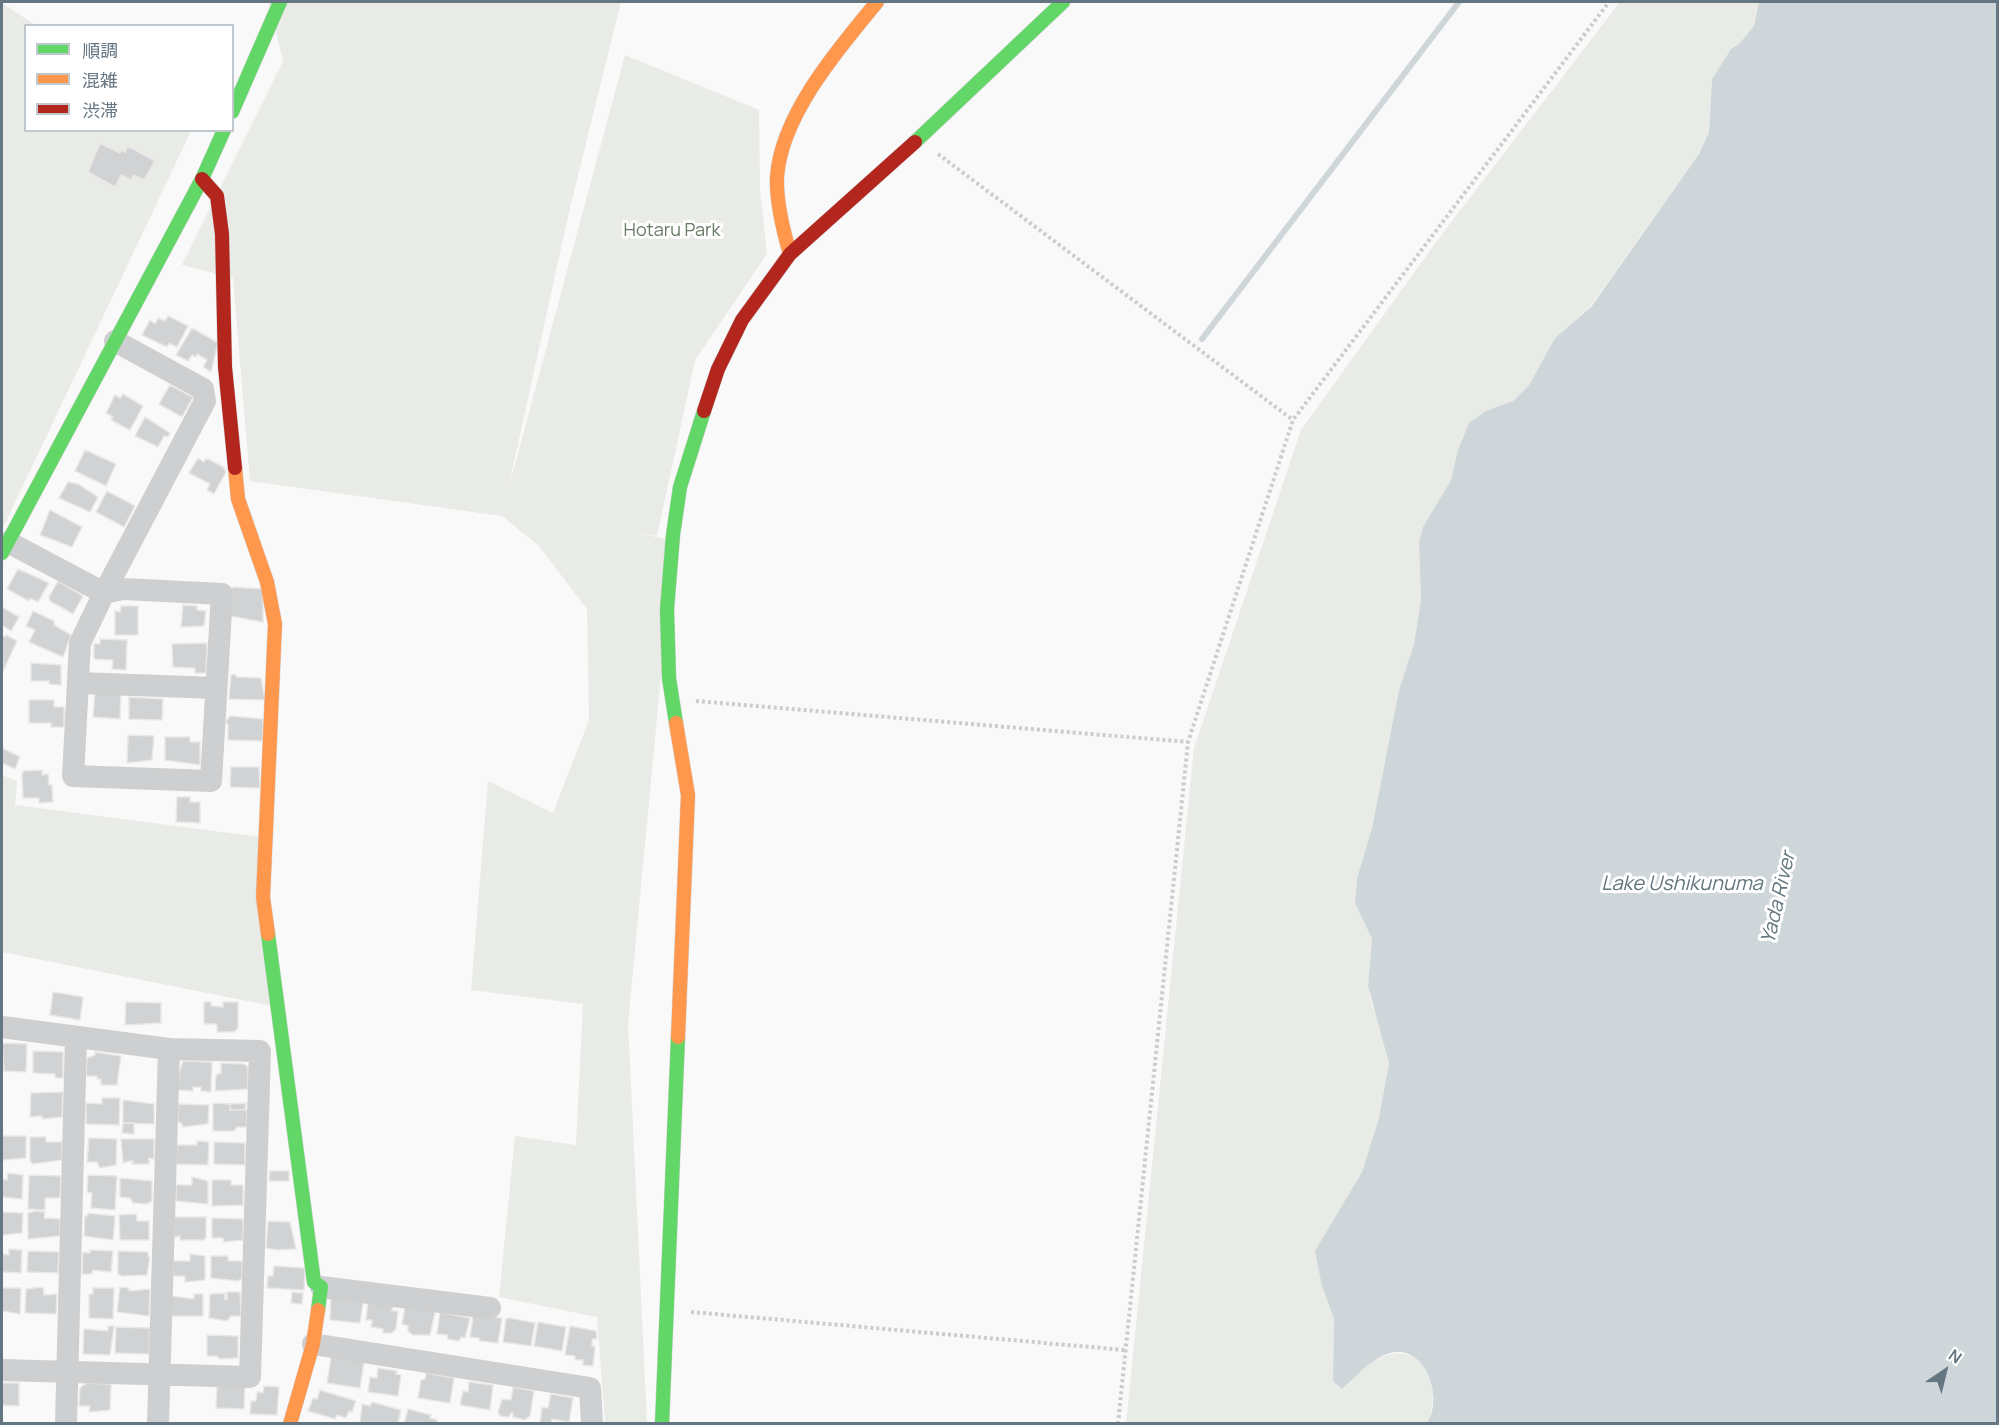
<!DOCTYPE html>
<meta charset="utf-8">
<style>
body{margin:0}
#map{position:relative;width:1999px;height:1425px;overflow:hidden;background:#f9f9f9;font-family:Manrope,"Noto Sans JP",sans-serif}
canvas{display:block}
.frame{position:absolute;inset:0;border:3px solid #657683;pointer-events:none}
.legend{position:absolute;left:24px;top:24px;width:210px;height:108px;box-sizing:border-box;background:#fff;border:2px solid #c1c8cd;margin:0;padding:8px 10px;list-style:none;font-size:18px;color:#657683}
.legend li{display:flex;align-items:center;gap:12px;height:30px}
.legend b{width:30px;border:2px solid #c1c8cd}
.north{position:absolute;left:1915px;top:1341px;width:60px;height:60px;-webkit-text-stroke:4px #fff;paint-order:stroke;rotate:35deg;font-size:16px;font-weight:700;line-height:24px;text-align:center;color:#657683}
.north::after{content:'';display:block;margin:auto;width:21px;height:27px;background:#657683;clip-path:polygon(50% 0,100% 100%,50% 72%,0 100%)}
</style>
<div id="map">
<canvas width="1999" height="1425"></canvas>
<div class="frame"></div>
<ul class="legend">
<li><b style="height:8px;background:#63d668"></b>順調</li>
<li><b style="height:8px;background:#ff974d"></b>混雑</li>
<li><b style="height:8px;background:#b3261e"></b>渋滞</li>
</ul>
<div class="north">N</div>
</div>
<script>
const ctx = document.querySelector('canvas').getContext('2d');
ctx.lineJoin = 'round';
function paint(path, color) { ctx.fillStyle = color; ctx.fill(path, 'evenodd'); }
function strokePath(path, color, width, dash) { ctx.strokeStyle = color; ctx.lineWidth = width; ctx.lineCap = dash ? 'butt' : 'round'; ctx.setLineDash(dash || []); ctx.stroke(path); }
function label(font, color, halo, rows, align = 'center') {
  ctx.font = font + ' Manrope,sans-serif'; ctx.lineWidth = 6; ctx.setLineDash([]); ctx.textBaseline = 'middle'; ctx.strokeStyle = halo; ctx.fillStyle = color; for (const [text, x, y, turn = 0] of rows) {
    ctx.save(); ctx.translate(x, y); ctx.rotate((+turn || 0) * Math.PI / 180); ctx.textAlign = isNaN(turn) ? turn : align; if (halo) ctx.strokeText(text, 0, 0); ctx.fillText(text, 0, 0); ctx.restore();
  }
}
paint(new Path2D(`
 M269,2H621L569,212L507,494L625,55L759,110L760,191L767,254L695,360L657,536L637,533L666,539L661,675L628,1023L647,1423H605L597,1317L499,1297L515,1136L576,1145L583,1004L471,990L488,781L553,813L589,720L587,609L539,546L502,516L250,481L233,278L182,265L283,61Z
 M1620,2L1759,3L1754,26L1739,44L1731,49L1712,79L1709,132L1699,154L1590,307L1555,338L1529,385L1513,401L1486,411L1457,453L1451,480L1423,527L1419,542L1421,599L1414,644L1399,690L1372,828L1357,878L1355,903L1372,939L1368,986L1371,1001L1383,1034L1389,1063L1379,1118L1362,1172L1346,1201L1322,1286L1334,1319L1333,1381L1343,1389C1352,1380 1362,1368 1374,1361C1402,1343 1432,1358 1433,1392C1433,1401 1431,1411 1430,1420L1427,1424H1126L1194,748L1301,430L1439,238Z
 M2,3L35,25L26,26V130L191,131L2,530Z
 M2,775L17,781L15,805L260,837L272,1006L2,952Z`), '#e8ebe6');
paint(new Path2D(`
 M1759,2H1997V1423H1427C1442,1402 1430,1354 1400,1352C1378,1350 1357,1376 1342,1389L1333,1381L1334,1319L1322,1286L1315,1251L1362,1172L1379,1118L1389,1063L1368,986L1372,939L1355,903L1357,878L1372,828L1399,690L1414,644L1421,599L1419,542L1423,527L1451,480L1457,453L1469,423L1486,411L1513,401L1529,385L1555,338L1591,307L1699,154L1709,132L1712,79L1731,49L1739,44L1754,26Z`), '#ced6d9');
strokePath(new Path2D(`
 M1202,339L1459,2`), '#ced6d9', 6);
const building = new Path2D(`
 M100,143L120,153L121,150L125,152L128,146L155,161L144,180L134,175L131,180L121,175L115,187L88,172Z
 M168,316L188,326L177,347L169,343L167,347L142,335L150,320L155,324L158,318L165,321Z
 M192,328L218,343L211,372L203,367L207,360L197,354L196,357L192,355L188,361L176,355Z
 M170,385L193,397L182,417L159,404Z
 M123,394L143,406L130,430L111,420L113,417L106,413L115,395L120,398Z
 M145,417L170,433L168,437L164,436L158,447L135,436Z
 M85,450L116,464L106,486L75,471Z
 M198,458L204,462L206,458L223,467L226,472L214,494L207,490L210,484L189,473Z
 M68,482L78,484L98,497L90,512L59,498Z
 M107,491L135,506L124,527L96,512Z
 M50,510L82,527L72,547L40,535Z
 M18,569L49,583L38,602L30,598L29,601L7,589Z
 M58,581L83,596L73,614L50,601L49,597Z
 M232,587L263,589V622L230,616Z
 M183,605L197,606V610L206,611L204,626L181,627Z
 M121,606H138V635H115V611L120,612Z
 M2,607L19,617L11,631L2,625Z
 M33,611L54,621V625L71,635L63,657L29,642L35,630L26,626Z
 M2,635L5,637L6,635L17,641L3,671Z
 M100,639L127,640L126,670L112,669L113,660L94,659V644H100Z
 M207,643L206,673H195V668L173,667L172,644Z
 M31,663L61,665V685L49,684V681H31Z
 M235,674L237,677L261,678L265,700L229,699L231,675Z
 M95,692L121,694L120,719L93,717Z
 M129,697L163,699L162,720L129,719Z
 M29,700H54V707H64V727H51V723H29Z
 M230,716L263,719V741L228,740V724L225,723Z
 M128,735L154,736L152,760L127,763Z
 M165,737H190V742H200V765L165,760Z
 M2,748L20,757L15,769L2,763Z
 M231,767H259L260,788L230,787Z
 M42,770V775L48,774L49,785H52L53,802L39,803V798H23L22,774L24,771Z
 M177,797H190V802H200V823L176,822Z
 M53,992L83,997L80,1020L50,1015Z
 M126,1002L161,1003V1023L125,1025Z
 M204,1002H211V1006L223,1007V1002H238V1028L234,1032H217V1024H204Z
 M2,1043L27,1044L26,1072L4,1071Z
 M33,1051L63,1052V1078H55V1074L33,1073Z
 M95,1052L121,1056L117,1085H101V1079H97V1076H86L87,1058L95,1055Z
 M183,1061L212,1062L211,1092L201,1091V1087H193V1091L178,1090L179,1073Z
 M221,1063L244,1064L248,1067V1089L215,1091L216,1075L221,1073Z
 M63,1092L62,1117L42,1119V1116L30,1117L31,1093Z
 M102,1098H120L119,1125L86,1124V1103L102,1104Z
 M123,1100L154,1104V1124L123,1123Z
 M213,1103L230,1104V1110H247V1127H237L234,1131H213Z
 M246,1103L245,1110H230V1104Z
 M178,1104L209,1105L208,1124L182,1127V1124L178,1122Z
 M123,1123H134V1134L122,1133Z
 M2,1136H26V1158L2,1160Z
 M30,1137H46V1142H62V1160L33,1164L30,1161Z
 M89,1138L117,1139L116,1165L100,1168L97,1162H87Z
 M121,1139H154V1159L149,1158V1164H132L133,1161H130L123,1163Z
 M197,1141L209,1142L208,1165L176,1164L177,1145H197Z
 M214,1142L245,1143V1165L214,1164Z
 M270,1171H289V1181H269Z
 M8,1173L23,1175L22,1199L2,1197V1179L7,1180Z
 M31,1175L61,1176L60,1198H45V1210L28,1209L29,1176Z
 M88,1175L117,1176L115,1210L91,1208L92,1193L87,1192Z
 M192,1177L208,1181V1204L176,1201V1185H192Z
 M120,1178L152,1181V1201L146,1204L133,1203L130,1198L120,1197Z
 M212,1180H231V1185H243V1205L212,1206Z
 M36,1211L45,1212L44,1218L60,1219V1236L28,1239V1213Z
 M2,1212L23,1213L22,1233L2,1235Z
 M88,1213L115,1216L113,1240L84,1236L85,1216H88Z
 M136,1214L137,1221H149V1240H120L119,1215Z
 M174,1217H206V1237L204,1240H180V1236L174,1237Z
 M212,1218L243,1219V1240L224,1242L223,1238H212Z
 M268,1221L290,1222L296,1249L277,1250L266,1248Z
 M9,1249L22,1250L21,1273L2,1272V1254L9,1255Z
 M90,1250L113,1251L111,1272L93,1270L92,1274H82L83,1252L90,1253Z
 M28,1251L59,1252L58,1273L27,1272Z
 M118,1251L148,1252V1257H150L147,1275L122,1276L118,1274Z
 M190,1254L205,1256V1280L185,1282V1276H173V1261H190Z
 M211,1256H228V1261H242V1279L237,1281L211,1278Z
 M274,1266L305,1268L304,1290L267,1288L268,1276H273Z
 M43,1287L44,1295L57,1294L56,1314L25,1313L26,1289Z
 M120,1287L129,1288V1291L150,1289L149,1316L117,1312Z
 M2,1288H21L20,1314L2,1311Z
 M93,1288H114L113,1319L89,1318V1294H93Z
 M227,1292H240L241,1316H231L227,1321L209,1318L210,1294L225,1293V1299L227,1300Z
 M292,1292L303,1293L302,1304L291,1303Z
 M194,1294H203V1316H171V1296L194,1299Z
 M331,1295L363,1303L360,1323L330,1320Z
 M368,1301L393,1304L392,1311H398L396,1329L392,1333H383V1329L371,1327L372,1320H366Z
 M405,1306L436,1308L430,1335H413L408,1331V1326L402,1324Z
 M440,1312L470,1318L465,1338L461,1337L459,1341L447,1339L448,1335L437,1334Z
 M473,1316L502,1318L498,1343L480,1341L479,1338L470,1337Z
 M510,1318L535,1323L531,1346L503,1342L506,1319Z
 M538,1322L566,1327L562,1351L534,1346Z
 M108,1326H114L110,1355L83,1354L84,1329L108,1331Z
 M570,1326L596,1331L597,1339H592V1346H595L593,1366L583,1365V1360H575V1356L565,1355Z
 M116,1327L150,1328L149,1354L115,1353Z
 M207,1335L238,1336V1358L220,1359L217,1356H207Z
 M331,1357L364,1362L360,1388L327,1383Z
 M378,1368L397,1371L396,1374L401,1375L398,1396L368,1392L370,1377L377,1378Z
 M426,1373L454,1378L450,1403L418,1398L421,1380L425,1379Z
 M469,1382L493,1385L490,1410L460,1405L463,1391L468,1392Z
 M2,1383H19V1406L2,1405Z
 M87,1383L111,1384L110,1410L89,1412L90,1406H79L80,1388Z
 M217,1386L245,1387L244,1409L216,1408Z
 M264,1386L279,1387L277,1415L250,1414L251,1401H256L257,1392L263,1393Z
 M513,1387L534,1391L530,1416L525,1420L513,1417V1413H511L509,1417L500,1416L498,1412L502,1399L511,1400Z
 M320,1390L356,1401L352,1412L349,1411L346,1418L337,1415L335,1419L308,1411L313,1398L317,1399Z
 M551,1394L573,1398L569,1422L552,1419L551,1424L540,1423L542,1407L548,1408Z
 M372,1402L401,1410L398,1424H360L362,1404L370,1406Z
 M408,1409L431,1415L430,1418L437,1420V1424H404Z`);
paint(building, '#d0d2d3');
strokePath(building, '#e8e8e8', 1.5);
const fast = new Path2D(`
 M232,112L280,2
 M915,142L1063,2
 M2,553L202,179L224,130
 M676,723L669,678L667,609L673,535L680,487L704,411
 M268,934L314,1282L321,1287L318,1310
 M662,1424L678,1037`);
const slow = new Path2D(`
 M790,254C783,230 776,202 777,177C781,115 839,48 877,2
 M235,468L238,499L267,582L275,624L263,897L268,934
 M676,723L688,795L678,1037
 M290,1424L313,1344L318,1310`);
const jam = new Path2D(`
 M202,179L217,196L222,234L225,367L235,468
 M704,411L718,369L742,320L790,254L915,142`);
strokePath(fast, '#d5d6d7', 15);
strokePath(slow, '#d5d6d7', 15);
strokePath(jam, '#d5d6d7', 15);
strokePath(new Path2D(`
 M938,154L1293,420
 M696,701L1188,742
 M691,1312L1125,1350
 M1118,1424L1188,742L1293,420L1609,2`), '#cbcccd', 4, [3, 3]);
strokePath(new Path2D(`
 M8,542L104,593L205,401L203,389L115,341
 M123,589L222,594L211,781L73,776L80,643L104,593Z
 M78,683L216,688
 M2,1027L169,1049L260,1051L250,1377L2,1370
 M321,1287L490,1308
 M313,1344L590,1388L592,1424
 M66,1424L76,1037
 M158,1424L169,1049`), '#cecfd0', 22);
strokePath(fast, '#63d668', 14);
strokePath(slow, '#ff974d', 14);
strokePath(jam, '#b3261e', 14);
label('18px', '#687a64', '#fff', [
 ["Hotaru Park",672,231]
]);
label('italic 20px', '#60757c', '#fff', [
 ["Lake Ushikunuma",1682,884],
 ["Yada River",1779,898,-77]
]);
</script>
